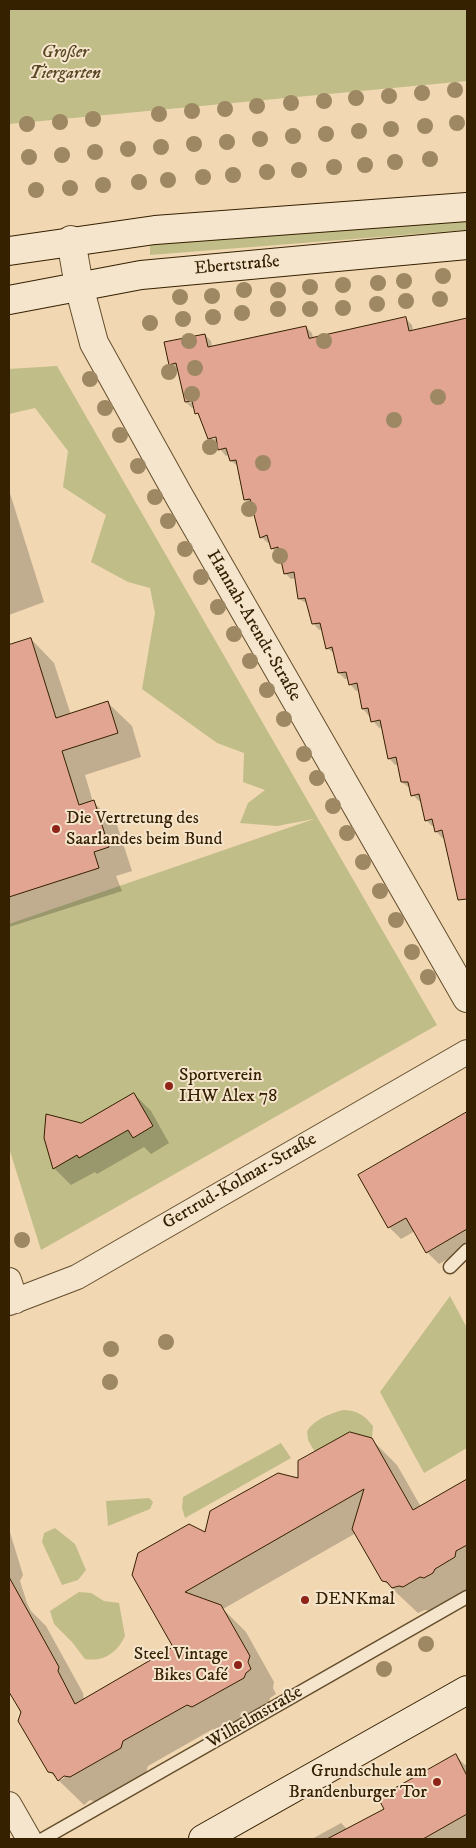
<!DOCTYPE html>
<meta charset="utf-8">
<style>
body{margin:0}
#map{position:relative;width:476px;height:1848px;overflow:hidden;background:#f1d7b2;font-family:"IM FELL DW Pica",serif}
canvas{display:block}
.frame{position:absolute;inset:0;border:10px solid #352000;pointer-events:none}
</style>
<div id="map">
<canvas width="476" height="1848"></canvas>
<div class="frame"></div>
</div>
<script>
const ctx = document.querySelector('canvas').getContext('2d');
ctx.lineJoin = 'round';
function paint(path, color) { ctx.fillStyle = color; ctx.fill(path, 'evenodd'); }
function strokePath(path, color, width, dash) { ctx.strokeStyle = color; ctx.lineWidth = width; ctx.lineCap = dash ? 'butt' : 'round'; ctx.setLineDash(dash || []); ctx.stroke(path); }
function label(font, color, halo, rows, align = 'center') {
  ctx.font = font + ' "IM FELL DW Pica",serif'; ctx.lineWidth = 4; ctx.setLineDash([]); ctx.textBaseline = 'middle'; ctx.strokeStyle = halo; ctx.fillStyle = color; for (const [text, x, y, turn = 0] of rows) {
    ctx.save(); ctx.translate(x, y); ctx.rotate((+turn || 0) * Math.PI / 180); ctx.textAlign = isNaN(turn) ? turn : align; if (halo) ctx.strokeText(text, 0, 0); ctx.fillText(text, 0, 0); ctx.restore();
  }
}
paint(new Path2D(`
 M9,9H467V81L9,124Z
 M467,218V230L150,255V243Z
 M57,366L437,1025L41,1250L9,1148V924L314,819L277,826L240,823L248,803L265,790L243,782L244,753L217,743L142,689L155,613L150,588L128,582L91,562L106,515L63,487L68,451L35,408L9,414V369Z
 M450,1296L467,1328V1448L424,1473L380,1392Z
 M343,1410C357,1410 364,1415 373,1426L372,1438L350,1432L315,1452L308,1440L307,1431C315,1419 329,1414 343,1410Z
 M281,1443L291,1458L185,1518L182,1508L183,1497Z
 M149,1498L153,1502L150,1509L108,1526L106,1501Z
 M55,1528L75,1544L86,1570L78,1580L62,1585L42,1542L44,1533Z
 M79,1592L91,1593L104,1601L119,1603L125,1636C117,1653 104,1662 85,1659L72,1642L54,1624L50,1611Z`), '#c0bd88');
paint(new Path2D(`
 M406,319L412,325L413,331L467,320V896L445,837L442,838L436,831L435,826H432L426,820L422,800L419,801L413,795L411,789L403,783L399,764L395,765L389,758L382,727L379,728L363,709L359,690L356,691L350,684L349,678L345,679L339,673L335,654L327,648L323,629L319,630L313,623L308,604L299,599L296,578L291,579L285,573L281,554L278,555L272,548L270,542L268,543L261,537L252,505L245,499L239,467L231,461L229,455L226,456L220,449L218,444L215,445L209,438L195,407L192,408L186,402L179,370L176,371L170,364L205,335L211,341L212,347L306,327L312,333L313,338ZM189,400H199L189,403ZM222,435V437L211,440V437Z
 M9,490L44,602L9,615Z
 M31,639L54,663L71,715L108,703L132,726L141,757L85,775L93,802L117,825L132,871L116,876L122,891L9,927V646Z
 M134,1094L151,1111L169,1143L151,1154L144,1147L97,1174L95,1172L71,1185L54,1168L45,1138L81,1124Z
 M463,1116L467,1120V1248L439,1264L427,1252L415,1231L401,1239L389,1227Z
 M371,1439L397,1465L421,1507L467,1480V1590L460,1594L458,1598L429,1611L425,1610L418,1613L383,1580L356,1533L223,1609L246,1632L274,1682L273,1688L276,1694L270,1698L269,1703L218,1732L213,1729L148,1766L146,1773L96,1802L90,1800L84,1805L49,1771L9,1689V1529L23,1575L20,1581L27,1603L31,1611L46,1626L83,1693L84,1700L175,1648L133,1575ZM70,1773L61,1780V1777Z
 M455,1755L465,1765L467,1763V1839H312L341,1823L348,1830L386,1809Z`), '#0003');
const building = new Path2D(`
 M406,317L409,331L467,318V899L458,900L442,830L435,832L432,819L425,821L419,794L411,796L408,782H401L396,757L388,759L380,720L371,722L368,708L362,709L357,683L349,685L346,672L338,673L332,647L326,649L320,623L312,624L305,598L298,599L294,572L284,574L278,547L271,549L267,535L260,538L250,499L244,500L236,460L230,461L226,448L218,450L216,437L208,439L198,413L195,414L192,401L185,402L176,363L169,365L164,342L205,334L208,347L306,326L309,338Z
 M31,638L56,718L108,701L118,733L62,751L79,805L94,800L109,847L94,852L99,868L9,897V645Z
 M134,1093L153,1126L133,1138L128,1130L79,1158L77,1155L53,1169L44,1138L46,1114L81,1123Z
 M467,1112V1229L426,1253L406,1218L388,1228L358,1175Z
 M350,1432L372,1438L413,1510L467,1479V1545L456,1551L455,1557L435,1569L433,1573L424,1578L420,1577L403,1587L399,1586L392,1588L387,1582L382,1581L352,1529L364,1489L185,1592L221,1605L250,1656L248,1662L251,1669L246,1673L244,1678L192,1707L187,1705L123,1741L121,1748L70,1777L64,1776L58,1781L53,1773L48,1772L18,1721L21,1712L9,1692V1577L59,1667L58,1671L75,1704L173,1647L132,1575L138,1553L189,1524L205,1532L210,1511L278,1473L298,1478V1461Z
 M456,1754L467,1776V1814L423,1839H327L384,1809L378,1798Z`);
paint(building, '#e1a592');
strokePath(building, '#352000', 1);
const service = new Path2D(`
 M450,1267L467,1250
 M43,1839L467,1597`);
const minor = new Path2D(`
 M9,1280L16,1301
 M9,1303L77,1277L467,1052
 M9,1804L29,1839`);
const tertiary = new Path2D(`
 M71,240L79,286L94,343L179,496L467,998`);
const secondary = new Path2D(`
 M9,251L155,230L467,207
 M9,300L141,275L467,245
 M203,1839L467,1690`);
strokePath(service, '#644e2c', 15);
strokePath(minor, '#644e2c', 26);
strokePath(tertiary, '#644e2c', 30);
strokePath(secondary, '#352000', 30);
strokePath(service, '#f6e5cd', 12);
strokePath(minor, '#f6e5cd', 24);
strokePath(tertiary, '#f6e5cd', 28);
strokePath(secondary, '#f6e5cd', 28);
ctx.fillStyle = '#9d8863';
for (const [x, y] of [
 [455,90],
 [422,93],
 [389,96],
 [356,98],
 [324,101],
 [291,103],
 [257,106],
 [225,109],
 [192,111],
 [159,114],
 [93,119],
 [60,122],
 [457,123],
 [27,124],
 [425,126],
 [391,129],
 [359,131],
 [326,134],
 [293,136],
 [260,139],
 [227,142],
 [194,144],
 [161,147],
 [128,149],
 [95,152],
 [62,155],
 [29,157],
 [430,159],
 [395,162],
 [365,165],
 [334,167],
 [299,170],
 [267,172],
 [233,175],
 [203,177],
 [168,180],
 [139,182],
 [103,185],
 [70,188],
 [36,190],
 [443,276],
 [404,281],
 [378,283],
 [343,285],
 [310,287],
 [244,290],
 [278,290],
 [212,296],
 [180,297],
 [440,299],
 [406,301],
 [377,304],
 [343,308],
 [278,309],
 [310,309],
 [242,313],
 [213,317],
 [183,319],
 [150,323],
 [189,341],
 [324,341],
 [195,368],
 [169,372],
 [90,379],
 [192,394],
 [438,397],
 [105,408],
 [394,420],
 [120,435],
 [210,447],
 [263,463],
 [138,466],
 [155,497],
 [249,509],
 [168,521],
 [185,549],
 [280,556],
 [201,577],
 [218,607],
 [234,634],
 [250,661],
 [267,690],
 [284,719],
 [304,754],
 [317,778],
 [333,806],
 [347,833],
 [363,862],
 [380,891],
 [396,920],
 [412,952],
 [428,977],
 [22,1240],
 [166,1342],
 [111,1349],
 [110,1382],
 [426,1644],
 [384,1669]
]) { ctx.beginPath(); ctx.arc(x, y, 8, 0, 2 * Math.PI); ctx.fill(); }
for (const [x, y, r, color] of [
 [56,829,5,"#8f2418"],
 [169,1086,5,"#8f2418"],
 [305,1600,5,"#8f2418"],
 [238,1665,5,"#8f2418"],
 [437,1782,5,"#8f2418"]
]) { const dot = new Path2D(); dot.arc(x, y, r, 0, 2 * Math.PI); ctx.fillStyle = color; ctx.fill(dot); strokePath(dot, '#f6e5cd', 2); }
label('italic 18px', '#584722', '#f6e5cd', [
 ["Großer",65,53],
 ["Tiergarten",65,74]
]);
label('18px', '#352000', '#f6e5cd', [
 ["Ebertstraße",237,266,-5],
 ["Hannah-Arendt-Straße",253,626,60],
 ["Gertrud-Kolmar-Straße",240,1182,-30],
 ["Wilhelmstraße",255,1718,-30]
]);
label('18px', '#352000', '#f6e5cd', [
 ["Die Vertretung des",66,819],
 ["Saarlandes beim Bund",66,840],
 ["Sportverein",179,1076],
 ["IHW Alex 78",179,1097],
 ["DENKmal",315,1600],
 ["Steel Vintage",228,1655,"right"],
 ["Bikes Café",228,1676,"right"],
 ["Grundschule am",427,1772,"right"],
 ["Brandenburger Tor",427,1793,"right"]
], 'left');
</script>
